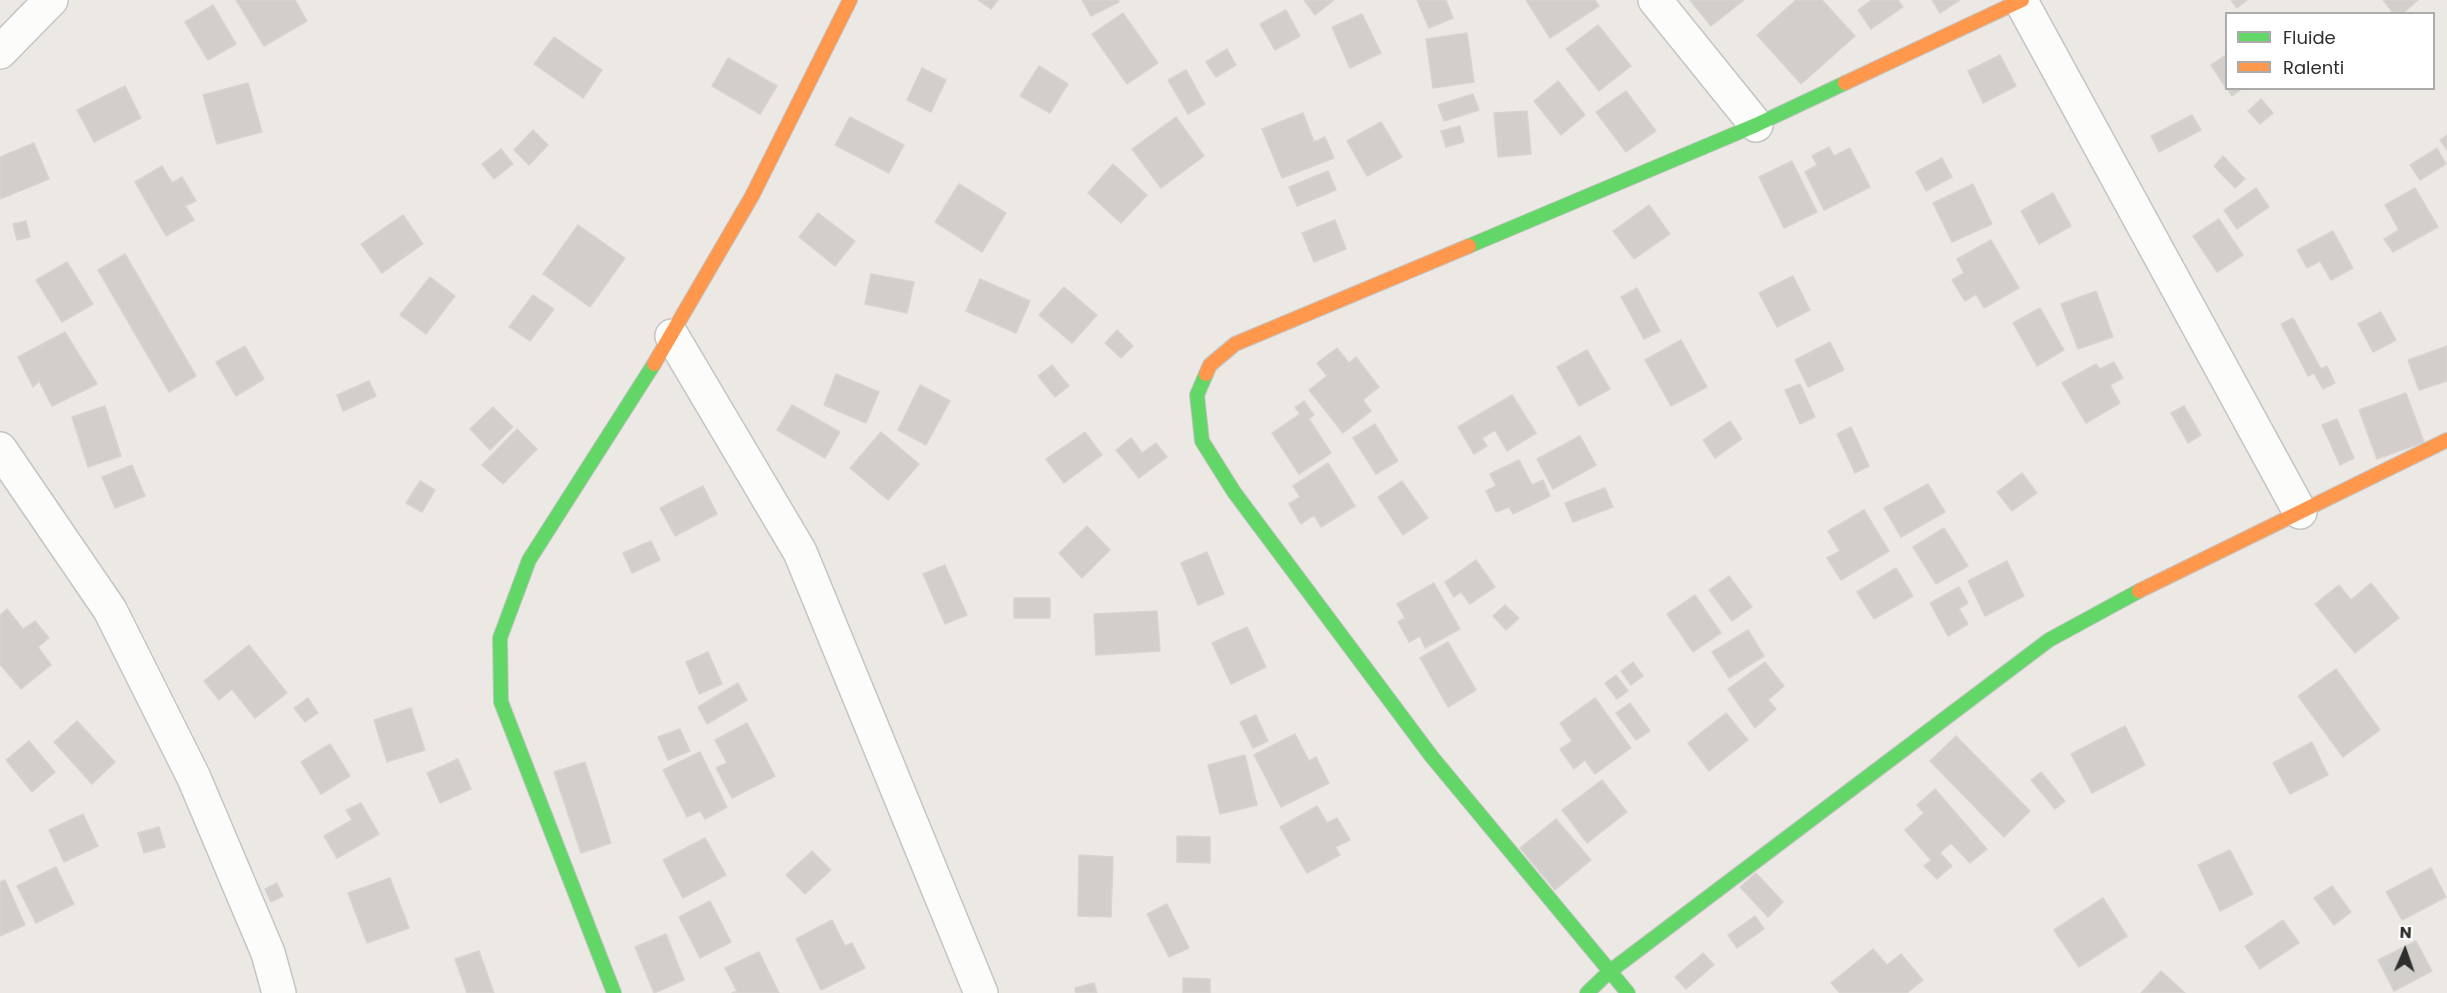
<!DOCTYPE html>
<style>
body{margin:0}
#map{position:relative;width:2447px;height:993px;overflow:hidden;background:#ece8e4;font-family:Poppins,sans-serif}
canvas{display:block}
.legend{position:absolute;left:2225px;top:12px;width:210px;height:78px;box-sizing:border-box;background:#fff;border:2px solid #ababab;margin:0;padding:8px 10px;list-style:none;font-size:18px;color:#2e2e2e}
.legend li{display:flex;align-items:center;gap:12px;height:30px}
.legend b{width:30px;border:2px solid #ababab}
.north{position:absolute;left:2375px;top:921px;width:60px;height:60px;-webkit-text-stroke:4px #fff;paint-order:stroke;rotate:2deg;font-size:16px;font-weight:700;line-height:24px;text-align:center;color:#2e2e2e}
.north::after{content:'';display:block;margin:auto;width:21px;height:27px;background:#2e2e2e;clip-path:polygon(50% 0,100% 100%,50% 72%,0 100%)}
</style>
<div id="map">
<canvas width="2447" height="993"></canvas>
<ul class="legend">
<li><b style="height:8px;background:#63d668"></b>Fluide</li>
<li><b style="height:8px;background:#ff974d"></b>Ralenti</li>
</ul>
<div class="north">N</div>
</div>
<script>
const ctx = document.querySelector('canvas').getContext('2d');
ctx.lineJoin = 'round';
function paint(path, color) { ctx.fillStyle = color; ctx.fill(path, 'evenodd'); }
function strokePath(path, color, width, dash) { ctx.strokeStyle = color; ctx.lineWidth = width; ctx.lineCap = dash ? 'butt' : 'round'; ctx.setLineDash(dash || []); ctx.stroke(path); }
const building = new Path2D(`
 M236,0H295L307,21L264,46Z
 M978,0H998L991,9Z
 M1082,0H1118L1119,2L1091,16Z
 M1304,0H1334L1315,15Z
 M1417,0H1446L1453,18L1429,28Z
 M1526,0H1595L1599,6L1550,38Z
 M1690,0H1744L1711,26Z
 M1796,0H1822L1855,36L1801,84L1757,35Z
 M1872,0H1898L1903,7L1871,29L1858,10Z
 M1932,0H1960L1940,13Z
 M2231,0H2247L2237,8Z
 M2383,0H2418L2402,14H2394Z
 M213,5L236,44L208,60L185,22Z
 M1286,10L1300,36L1275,50L1260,24Z
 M1123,13L1158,63L1127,84L1092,34Z
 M1362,14L1381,53L1350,68L1332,27Z
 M1598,25L1631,66L1599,91L1566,49Z
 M1467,33L1474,82L1433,88L1426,39Z
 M554,37L602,70L583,98L534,64Z
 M1227,49L1236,65L1216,77L1206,62Z
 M2000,55L2016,86L1983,103L1968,71Z
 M2226,55V88L2211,65Z
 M728,58L777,86L760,114L712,86Z
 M1039,66L1068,84L1050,113L1020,96Z
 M922,68L946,80L931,112L907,100Z
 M1186,70L1205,104L1188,114L1168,80Z
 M1558,81L1585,115L1561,135L1534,101Z
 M248,83L262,132L217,144L203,95Z
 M125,86L141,118L94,142L77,110Z
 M2227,88H2243L2232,96Z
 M1626,91L1656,131L1626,152L1596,112Z
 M1473,94L1479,110L1444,121L1438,105Z
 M2261,99L2273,113L2260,124L2248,111Z
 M1527,111L1531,154L1498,157L1494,113Z
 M1303,113L1314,142L1325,137L1334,158L1282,178L1262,129Z
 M2192,115L2201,130L2159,152L2151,136Z
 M850,117L904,145L889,173L835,145Z
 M1176,117L1204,156L1161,188L1132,149Z
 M1381,122L1402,157L1367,176L1347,141Z
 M1460,126L1464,142L1446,147L1441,131Z
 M533,130L548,145L529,165L514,150Z
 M2447,135V150L2440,140Z
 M34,143L49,179L0,199V157Z
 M1829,147L1834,156L1850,148L1870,187L1824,210L1805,172L1817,165L1812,156Z
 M2437,148L2446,164L2420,180L2410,165Z
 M501,149L513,164L494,179L482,164Z
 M2223,156L2245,179L2235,188L2214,166Z
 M1942,158L1952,177L1926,191L1916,172Z
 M1792,161L1817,212L1784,228L1759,177Z
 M1113,164L1147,195L1121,223L1088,193Z
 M162,166L172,183L182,177L196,201L185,206L194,220L166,236L135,182Z
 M1328,171L1336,190L1297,206L1289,187Z
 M959,184L1006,213L982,252L935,222Z
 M1973,184L1992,224L1952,242L1933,203Z
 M2256,188L2269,207L2237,229L2224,210Z
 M2415,188L2438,227L2393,252L2384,239L2399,230L2385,205Z
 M2053,193L2071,226L2039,244L2021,211Z
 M1649,205L1670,234L1634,259L1613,231Z
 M818,213L855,241L835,266L799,237Z
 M403,215L423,244L382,273L361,244Z
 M2219,219L2243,255L2217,272L2193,236Z
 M1335,220L1346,249L1314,262L1302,233Z
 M26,221L30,237L17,240L13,224Z
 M578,225L625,258L590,307L543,274Z
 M2333,231L2353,268L2331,280L2320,261L2307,268L2297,250Z
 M1991,240L2019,288L1984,308L1976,294L1965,301L1952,280L1964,273L1957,259Z
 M125,254L196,376L169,392L98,270Z
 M67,262L93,304L62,322L36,280Z
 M871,274L914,282L907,313L865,304Z
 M1793,276L1810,310L1777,327L1759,293Z
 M430,277L455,296L426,334L400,315Z
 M980,279L1030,301L1016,333L966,311Z
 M1064,287L1097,315L1072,343L1039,315Z
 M1637,288L1660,331L1644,339L1621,297Z
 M2096,291L2113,337L2078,349L2061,304Z
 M533,295L554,309L530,341L509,327Z
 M2040,308L2064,350L2037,366L2013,323Z
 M2381,312L2396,340L2373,352L2358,324Z
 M2293,318L2321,369L2327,366L2335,383L2323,389L2314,373L2308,376L2281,324Z
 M1117,330L1133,346L1121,358L1105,343Z
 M65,332L97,384L52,406L39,381L33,387L18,357Z
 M1681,340L1707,387L1671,406L1645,360Z
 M1830,342L1844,370L1808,387L1795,360Z
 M245,346L264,379L236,396L216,362Z
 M2447,346V381L2419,390L2408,360Z
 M1337,348L1349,363L1356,357L1379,387L1363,400L1371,411L1343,433L1309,390L1327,376L1317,363Z
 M1587,350L1610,389L1579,406L1557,367Z
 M2114,362L2123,378L2110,385L2120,403L2086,423L2062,383L2096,364L2100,369Z
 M1052,365L1069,386L1055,397L1038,376Z
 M836,374L879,392L866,423L824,405Z
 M369,381L376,396L343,411L337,395Z
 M1800,384L1815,417L1800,424L1785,390Z
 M920,385L950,401L926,445L898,430Z
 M2406,393L2424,442L2377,459L2359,410Z
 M1512,395L1536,433L1507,451L1495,430L1482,438L1487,446L1474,454L1458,427Z
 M1304,401L1314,415L1309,419L1331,453L1299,474L1272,433L1300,414L1295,407Z
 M792,405L840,432L825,458L777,430Z
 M105,406L121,456L88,467L72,417Z
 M2184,406L2201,435L2188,443L2171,413Z
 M493,407L513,427L490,450L470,429Z
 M2337,419L2354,458L2340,465L2322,425Z
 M1730,421L1742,439L1715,458L1703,440Z
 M1375,424L1398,461L1376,474L1353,438Z
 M1851,427L1869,466L1855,473L1837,434Z
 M517,429L537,449L503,484L482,465Z
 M881,432L919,464L888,500L850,468Z
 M1085,432L1102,455L1064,483L1046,459Z
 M1580,436L1596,465L1553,489L1537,459Z
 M1131,438L1142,453L1156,443L1167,457L1139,478L1116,450Z
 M1519,460L1532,485L1543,480L1550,496L1513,514L1509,507L1496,512L1486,491L1496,486L1490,474Z
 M1328,463L1355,506L1321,527L1314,515L1301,524L1289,504L1300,497L1293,486Z
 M132,465L145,496L115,508L102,477Z
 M2022,473L2037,493L2012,511L1997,492Z
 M420,481L435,490L422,512L406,503Z
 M1402,481L1428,518L1403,535L1378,497Z
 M1928,484L1945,512L1901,537L1884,508Z
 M703,486L717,514L675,536L660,508Z
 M1605,488L1613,507L1573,522L1565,503Z
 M1864,510L1889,551L1841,580L1827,558L1840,551L1828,531Z
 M1087,526L1110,550L1082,578L1059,553Z
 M1944,528L1968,566L1936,584L1913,547Z
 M651,541L660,560L632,573L623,553Z
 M1207,552L1224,594L1198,605L1181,563Z
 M1476,560L1495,587L1470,604L1461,592L1454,597L1445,582Z
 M2007,561L2024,596L1985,616L1968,581Z
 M945,565L967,615L945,624L923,574Z
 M1896,568L1913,596L1874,619L1857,592Z
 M1729,576L1752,607L1732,621L1709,590Z
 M1434,583L1460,629L1425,648L1420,636L1409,642L1398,622L1405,618L1397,604Z
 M2371,583L2399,618L2355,653L2315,604L2339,585L2351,600Z
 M1959,587L1968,603L1959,609L1968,624L1948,636L1930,603Z
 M1695,595L1721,633L1693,652L1667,614Z
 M1014,598H1050V618H1014Z
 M1505,605L1519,618L1506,630L1493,616Z
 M7,609L23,629L35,621L49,638L38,647L51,665L21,689L0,664V615Z
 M1157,611L1160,651L1096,655L1094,614Z
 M1247,627L1266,667L1231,684L1212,643Z
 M1748,630L1764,656L1729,678L1712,652Z
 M1448,642L1476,690L1448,707L1420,658Z
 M249,645L287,693L255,718L232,689L219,700L204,681Z
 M708,652L722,684L699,694L686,662Z
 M1633,662L1643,676L1631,685L1621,671Z
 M1765,662L1784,686L1768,700L1776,709L1755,728L1728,689Z
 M2336,669L2380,730L2343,757L2298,696Z
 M1616,675L1628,691L1617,699L1605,683Z
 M738,683L747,700L707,724L698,707Z
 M308,698L318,713L305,722L294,708Z
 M1595,698L1631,748L1595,774L1585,760L1574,769L1560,749L1572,741L1560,723Z
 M1630,703L1650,731L1636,740L1616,713Z
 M411,708L425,750L387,762L374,720Z
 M1726,713L1748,740L1709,771L1688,743Z
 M1256,715L1268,741L1253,748L1240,722Z
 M77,721L115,762L92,784L54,742Z
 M747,723L775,776L732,798L716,768L727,763L715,740Z
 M2125,726L2145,765L2092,793L2071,754Z
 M680,729L690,751L668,760L658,737Z
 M1295,734L1309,761L1316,757L1329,783L1281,807L1254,755Z
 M1956,736L2030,811L2004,837L1930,761Z
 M29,741L55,772L32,792L6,760Z
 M2312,742L2328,775L2290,794L2273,763Z
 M330,744L350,776L321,794L301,762Z
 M700,752L727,807L705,819L700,811L687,817L663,770Z
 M1245,755L1257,805L1220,814L1208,765Z
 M458,759L471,789L440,803L427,773Z
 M585,762L611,843L581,853L554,772Z
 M2041,772L2065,801L2055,809L2031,780Z
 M1602,780L1627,812L1587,843L1562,810Z
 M1935,789L1987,849L1970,863L1951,843L1940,853L1952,866L1937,879L1924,866L1931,860L1905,830L1924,813L1917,805Z
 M361,803L379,834L337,858L324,836L352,820L346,810Z
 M1317,806L1327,823L1337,818L1350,840L1335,847L1340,855L1307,873L1280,827Z
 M83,814L98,846L64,862L49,830Z
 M1556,819L1591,860L1555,890L1520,848Z
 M159,827L165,847L144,853L138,833Z
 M1177,836L1210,837V863L1177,862Z
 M705,838L726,875L683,898L663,860Z
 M2230,850L2253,894L2220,911L2198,865Z
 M812,851L831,870L805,894L786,875Z
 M1079,855L1113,857L1111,917L1078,916Z
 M56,867L74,904L36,923L17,886Z
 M2431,868L2446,897L2402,920L2386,892Z
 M1756,873L1783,902L1768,917L1740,887Z
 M390,878L409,928L367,943L348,893Z
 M5,880L25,925L0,936V882Z
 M277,883L283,896L271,902L265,889Z
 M2332,886L2351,912L2334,925L2314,898Z
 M2103,898L2127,936L2079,967L2054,930Z
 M710,901L731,942L700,958L679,917Z
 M1167,904L1189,948L1169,957L1147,914Z
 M1755,916L1764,929L1737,948L1728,935Z
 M832,920L845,946L852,943L865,968L821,990L796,939Z
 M2283,920L2299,943L2260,969L2245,946Z
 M666,934L684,980L654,993L635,947Z
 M2416,941L2432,971L2394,991L2378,960Z
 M1873,949L1887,965L1901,954L1923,980L1907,993H1840L1831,983Z
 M479,951L494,993H467L455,959Z
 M759,952L779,993H732L737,991L725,968Z
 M1703,953L1714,965L1686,989L1675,977Z
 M2161,971L2185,993H2141Z
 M1183,978L1210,979V993H1183Z
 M1094,983L1097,993H1076L1075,988Z`);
paint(building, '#d1cecb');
strokePath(building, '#d7d4d0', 1.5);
const street = new Path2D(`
 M1655,0L1756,125
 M2021,1L2300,512
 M0,52L51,0
 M672,336L800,552L981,993
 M0,449L110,610L194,778L268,953L279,993`);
const fast = new Path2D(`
 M1469,246L1756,125L1845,83
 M1206,374L1197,395L1202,441L1234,492L1432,757L1628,993
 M614,993L501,702L500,638L529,560L654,364
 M1587,993L1609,972L2049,640L2139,591`);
const slow = new Path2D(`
 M1845,83L2022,0
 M654,364L752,196L850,0
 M1206,374L1210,365L1235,344L1469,246
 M2139,591L2447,440`);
strokePath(street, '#c5c4c5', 36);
strokePath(fast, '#c5c4c5', 16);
strokePath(slow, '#c5c4c5', 16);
strokePath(street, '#fcfcfb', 33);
strokePath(fast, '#63d668', 14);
strokePath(slow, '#ff974d', 14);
</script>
